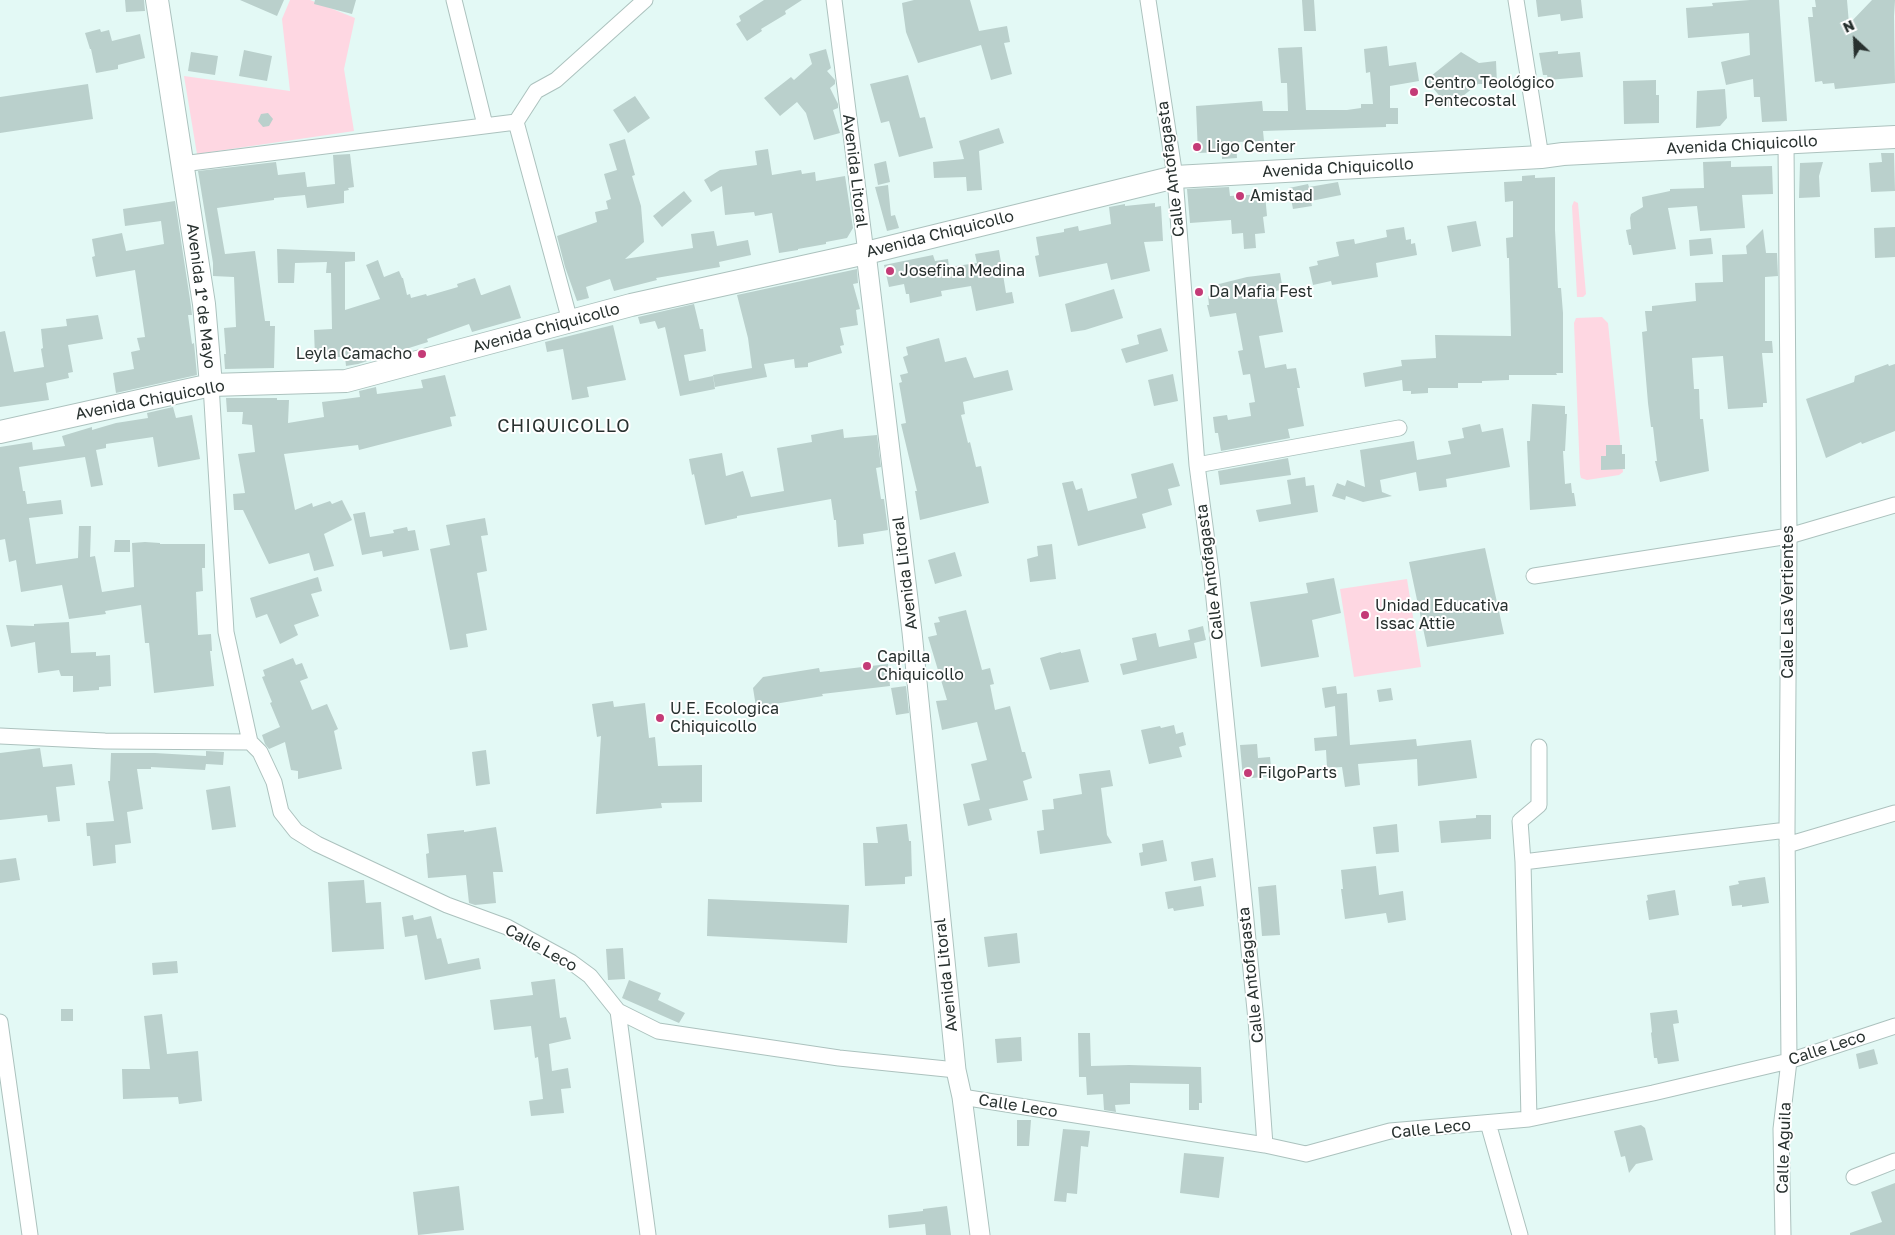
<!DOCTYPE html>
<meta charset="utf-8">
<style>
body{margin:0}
#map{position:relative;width:1895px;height:1235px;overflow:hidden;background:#e3f9f5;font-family:"Golos Text",sans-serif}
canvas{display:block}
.north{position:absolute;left:1830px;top:15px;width:50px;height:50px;-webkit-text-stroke:4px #fff;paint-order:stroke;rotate:335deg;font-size:14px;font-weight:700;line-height:20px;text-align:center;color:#28312f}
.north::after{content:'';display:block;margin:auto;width:18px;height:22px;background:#28312f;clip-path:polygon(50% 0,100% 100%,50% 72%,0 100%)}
</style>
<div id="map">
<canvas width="1895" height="1235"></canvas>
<div class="north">N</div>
</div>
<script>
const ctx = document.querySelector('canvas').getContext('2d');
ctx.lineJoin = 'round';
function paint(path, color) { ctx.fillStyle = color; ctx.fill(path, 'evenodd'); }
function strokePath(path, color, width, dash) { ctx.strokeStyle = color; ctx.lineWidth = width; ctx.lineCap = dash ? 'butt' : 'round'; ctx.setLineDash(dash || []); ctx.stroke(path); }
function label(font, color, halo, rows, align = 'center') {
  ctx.font = font + ' "Golos Text",sans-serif'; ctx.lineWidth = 4; ctx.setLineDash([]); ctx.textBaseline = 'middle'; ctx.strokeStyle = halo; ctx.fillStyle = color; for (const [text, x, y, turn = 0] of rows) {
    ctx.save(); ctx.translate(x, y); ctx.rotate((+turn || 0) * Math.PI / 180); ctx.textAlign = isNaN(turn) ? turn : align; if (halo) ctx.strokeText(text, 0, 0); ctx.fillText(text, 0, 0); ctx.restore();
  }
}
paint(new Path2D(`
 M290,0H310L355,18L344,69L354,131L197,154L184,76L290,91L282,19Z
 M1574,201L1578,203L1586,294L1583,297H1577L1572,206Z
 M1602,317L1608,323L1623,472L1619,475L1587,480L1581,478L1580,474L1574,323L1576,318Z
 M1407,579L1421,667L1354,677L1340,589Z`), '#fed7e2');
paint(new Path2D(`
 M125,0H144L145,11L126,12Z
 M240,0H284L277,16Z
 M315,0H356L352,14L314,4Z
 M764,0H802L785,11L786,14L761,29L762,31L747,41L736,24L741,21L739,16Z
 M914,0H970L979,31L1007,26L1010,42L1004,43L1012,74L991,80L981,45L918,63L906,32L902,3Z
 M1302,0H1314L1316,31H1304Z
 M1536,0H1581L1583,18L1561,21L1560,14L1538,17Z
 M1750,0H1779L1787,121L1762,122L1760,97H1754L1753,79L1726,85L1721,62L1750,55L1749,33L1688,38L1686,8L1713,6L1712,3Z
 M1815,0H1847L1849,24L1872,0H1895L1894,16L1895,83L1835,89L1834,83L1823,84L1822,81L1815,82L1808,17H1813L1812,7H1816Z
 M100,29L101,32L109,30L112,41L140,34L145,58L118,65V69L96,73L91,49H90L85,33Z
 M1387,46L1389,66L1416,62L1419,81L1390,86V108H1398V124H1386V127L1263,131L1264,141L1236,142L1237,158L1222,159V152L1198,153L1196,106L1262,101L1263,111H1288L1287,83H1281L1278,48L1302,47L1306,110H1347L1361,108V104H1373L1370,72L1366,73L1364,49Z
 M826,49L831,68L827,71L835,80V84L830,88L838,104V108L833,110L840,133L814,140L806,113L797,102L780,116L764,98L791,77L794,80L812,64L809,54Z
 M244,50L272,56L267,81L239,76Z
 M1558,51V54L1580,52L1583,77L1548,80L1547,75H1543L1539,53Z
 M191,52L218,56L215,75L188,71Z
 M1461,52L1479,63L1496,61L1497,84H1478L1449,107L1426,80Z
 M908,75L920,118L925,117L933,148L899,157L889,121L881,123L870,84Z
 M1656,80V95H1659V123L1624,124L1623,81Z
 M88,84L93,119L0,133V97Z
 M1725,89L1727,118L1720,126L1696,128L1697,91Z
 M635,96L650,118L628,133L613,110Z
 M268,113L273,119L269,126L263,127L258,121L261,114Z
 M999,128L1004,143L979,151L982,190L967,191L966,177L934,178L933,162L964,159L959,141Z
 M625,139L635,175L632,176L641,206L644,242L625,259L693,248L691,234L714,231L717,246L748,240L751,255L719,262L720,267L656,278L657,280L614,291L610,279L586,287L589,298L577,301L565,267L557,236L597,222L595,212L608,209L606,201L611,199L604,174L617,170L609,144Z
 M768,149L772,175L801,170L802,174L815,172L816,181L845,176L853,228L847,238L826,242V244L798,249V250L779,253L772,213L755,216L754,212L725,215L722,186L711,192L704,180L720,170L757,165L755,151Z
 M1881,153H1894L1895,191L1871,192L1869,163L1882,162Z
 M350,154L354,187L348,188L349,190L344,191V203L307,208L305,195L274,198V200L217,208L225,254L255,251L265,321H270V326H275L274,368L225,369L224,354H226L224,328L236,327L234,277L213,276V263L198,171L276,162L278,175L305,172L307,187L335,184L333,155Z
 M886,161L890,182L878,185L874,164Z
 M1731,161V167L1772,166L1773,194L1742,195L1745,228L1700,231L1697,206L1668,208L1676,249L1633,255L1631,245H1629L1626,230L1631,229L1630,218L1631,214L1643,207L1642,197L1670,191V189L1704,188L1703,162Z
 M1823,162L1819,176L1820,197L1799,198L1800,163Z
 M1535,175V178L1555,177V230L1558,288H1561L1563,313V373H1556L1557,375H1509V380L1482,381V383H1458V388H1428V393L1411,394V391H1403L1402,380L1365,387L1363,373L1402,366L1401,360L1436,358L1435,335L1511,336L1509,258H1507L1506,238L1513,237V201L1505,202L1504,182L1522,181V176Z
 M1338,182L1341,195L1311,201L1312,206L1293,209L1289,188L1308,184L1309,187Z
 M888,185L891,216L895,215L899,228L887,231L875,187Z
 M1229,187L1230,196L1265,194L1267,216L1263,217L1265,233L1255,234L1256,248L1244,249L1243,233L1232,234L1231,220L1190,223L1187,189Z
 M684,191L692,201L662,227L653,216Z
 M175,201L191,306L192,315H188L192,344L194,343L197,375L116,393L113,373L134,369L131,352L140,350L137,338L145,337L135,270L96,277L92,257L95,256L92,239L122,233L126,251L164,244L161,221L125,226L123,209Z
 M1155,203V207L1161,206L1163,241L1144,242L1150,271L1111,280L1107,263L1039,277L1035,256L1039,255L1036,237L1064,232V229L1078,226L1079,231L1111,224L1109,207L1125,204V206Z
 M1476,221L1481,246L1452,252L1447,226Z
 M1404,227L1406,240L1411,239V244L1415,243L1417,255L1376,263L1378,277L1332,285L1331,281L1313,285L1309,267L1318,265L1317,261L1339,256L1336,242L1354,239L1355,244L1387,237L1386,230Z
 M1895,227V257L1875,258L1874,228Z
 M1763,229L1766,253H1777L1778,276L1765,277V341H1772L1773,353H1762L1767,403H1763V407L1728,409L1723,356L1692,358L1694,389H1699L1700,419H1703L1709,471L1660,482L1655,461H1657L1653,427H1651L1648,403L1642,332L1647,331L1645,311H1652V306L1696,301L1695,283L1723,282L1722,255L1747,254L1746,246Z
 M1711,238L1713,254L1690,256L1689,240Z
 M277,249L355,252V261L345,262V310L380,299L366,265L378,260L384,277L399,271L402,278H403L407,295L410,294L411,298L426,294L427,296L458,287L457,284L475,278L481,295H482L510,285L521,318L472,332L469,324L427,339L428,342L358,364L346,366L345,357H315L314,330L332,329L331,273H326L327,262L295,263L294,283H278Z
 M999,250L1006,293L1012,292L1014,303L976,311L971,286L941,291L942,296L910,303L909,294H906L904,284L889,287L884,265L933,255L935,261L948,259L949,267L977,263L975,254Z
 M857,269L858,283L853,284L860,309L856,310L858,325L840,328L844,345L840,346L842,353L808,363V367L795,368L794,359L764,364L767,377L715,387L713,375L752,368L748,338L737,295Z
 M1280,273L1283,290L1275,291L1283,332L1259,336L1265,368L1286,364L1287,369L1296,368L1300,388H1297L1304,426L1288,429L1290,438L1221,451L1218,433H1215L1213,417L1227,415L1228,420L1251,416L1249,403L1255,402L1250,374L1243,375L1238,351L1243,350L1236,313L1210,317L1207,305H1209L1208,296L1217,294L1215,285L1247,277Z
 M1114,289L1123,318L1085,330L1071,332L1065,304Z
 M694,304L700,329H703L706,351L684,355L689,381L713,376L715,389L680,396L665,327L658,329L655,321L640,324L638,317Z
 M98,315L103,339L68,345L73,372L68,373L69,378L46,383L49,400L0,407V332L5,331L14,372L44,367L41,349L43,348L41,329L67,326L66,319Z
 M613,325L626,380L587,387L589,397L572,400L563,349L547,352L545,342Z
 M1161,328L1168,351L1126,363L1121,349L1139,344L1137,335Z
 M939,338L945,362L966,357L974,378L1008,370L1013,390L963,402L965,414L961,415L968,443L970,442L976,467L981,466L989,503L920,520L915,491H917L901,424L906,423L899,383L902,382L900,375L908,373L903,357L908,355L906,347Z
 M1888,364L1889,366L1895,364V431L1862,444L1861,442L1826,458L1806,399L1854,382L1855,376Z
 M1173,374L1178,401L1154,406L1148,380Z
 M445,375L456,416L450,417L452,426L359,450L358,445L284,454L295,510L312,503L313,507L330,501L332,504L342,500L352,520L324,534L334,566L314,571L309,553L269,564L243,510H234L233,494L245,493L238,454L255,452L252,425L242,424L243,412H227L226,398H277V400H289L288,423L324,417L322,402L360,397L359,391L376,387L377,394L423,388L421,380Z
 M1532,404L1565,406V414H1567L1565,451H1563L1565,484L1571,483L1572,493H1574L1576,506L1530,510L1527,441H1530Z
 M173,407L176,418L192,415L200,459L158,467L153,437L106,444V448L96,450L103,485L91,487L85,457L19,467L23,491H25L27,504L61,500L63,514L29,518L36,564L78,558L79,526H91L90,557L95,556L102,592L134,587L132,543L145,542L160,543V544H205V568H202L203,591L196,592L198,635L211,634L212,651H210L214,686L154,693L149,643H145L141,605L105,611L106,614L69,619L62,585L21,592L16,560L9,562L5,539L0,540V447L32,442L33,450L65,446L62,436L92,427V430L116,423L148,418L147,413Z
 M1480,424L1482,432L1503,428L1510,467L1446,479L1447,487L1419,491L1416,472L1380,480L1382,492L1392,496L1363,502L1346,496L1345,500L1332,496L1337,483L1345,486L1347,480L1365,487L1360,450L1414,441L1417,460L1451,454L1448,441L1464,438L1462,428Z
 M843,429L844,438L877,435L881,467L876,468L881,499H884L888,530L863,534L864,544L838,547L836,520H834L831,499L737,516V518L705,525L694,474L692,475L689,459L722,453L726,476L743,471L751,497L784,491L777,448L812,442L811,435Z
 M1606,445H1622V454H1625V469L1601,470V456H1606Z
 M1288,458L1291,475L1220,485L1218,471Z
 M1173,463L1180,486L1168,489L1172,505L1142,514L1146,528L1078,546L1062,483L1073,481L1076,490L1082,488L1088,511L1137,498L1131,474Z
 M1305,477L1306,486L1314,485L1318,512L1259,522L1256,510L1291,504L1287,480Z
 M365,512L370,537L394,533L393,530L407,527L408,531L415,530L419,550L383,557L382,551L362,555L353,514Z
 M485,518L488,535L481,536L487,571L477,573L487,630L466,634L468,647L450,650L430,549L450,545L446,525Z
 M115,540H130V552H114Z
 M1052,544L1056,579L1030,582L1027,559L1038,556L1037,546Z
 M1485,548L1504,634L1427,647L1409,562Z
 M955,552L962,576L935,584L928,560Z
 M318,577L322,591L311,594L319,616L294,625L298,635L280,644L267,614L256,618L250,598Z
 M1334,578L1341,613L1312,620L1319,657L1261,667L1250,602L1308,593L1306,583Z
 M966,610L982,670L990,668L994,684L990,685L995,710L1010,706L1022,752H1025L1032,778L1023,781L1028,800L989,809L992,820L968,826L963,804L980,800L971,764L987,760L977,722L942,730L936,701L947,700L928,637L937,635L934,623L940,622L938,617Z
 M69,622L71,653L96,652V656L110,655L111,686L99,687V690L73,692V676H61L59,670L38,673L35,642L11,647L6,625L34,626V624Z
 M1203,626L1206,640L1194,643L1197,658L1123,675L1120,664L1137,660L1132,638L1156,633L1159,647L1190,640L1188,630Z
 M1080,649L1089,682L1050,690L1040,658L1061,652V653Z
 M293,658L296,665L302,663L308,678L300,681L312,710L327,704L338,729L334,731L342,769L298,779V771L291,770L285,742L269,749L265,744L262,735L280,727L270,703L272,702L262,677L265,676L263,670Z
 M888,664L890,686L822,694L823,696L756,707L753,688L763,677L819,668L820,672Z
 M906,686L909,713L896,715L891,688Z
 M1336,686L1337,694L1347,693L1350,745L1416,739L1417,746L1471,740L1477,778L1418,786L1417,759L1358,764L1360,785L1345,787L1342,767L1327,768L1326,750L1315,751L1314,738L1337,736L1335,706L1325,708L1322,688Z
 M1391,688L1393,700L1379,702L1377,690Z
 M613,701L614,707L645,703L649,738L655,737L658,766L702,765V802L661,803L662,808L596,814L601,736L597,737L592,704Z
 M1174,725L1176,734L1183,732L1186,745L1179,747L1182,757L1149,764L1141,730L1160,726L1161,728Z
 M1257,744L1258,758L1270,757L1272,776L1243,779L1240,745Z
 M40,748L43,767L72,764L75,785L56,787L60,821L48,822L47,815L0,820V753Z
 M486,750L490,784L476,786L472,752Z
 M206,751L224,752L223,765L206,764L205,770L151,767V769H137L143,809L127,812L131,843L115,845L116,863L93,866L90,836H87L86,823L114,821L108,781H110L111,753H155L206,756Z
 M1110,770L1113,786L1101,788L1107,835L1112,843L1040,854L1037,831L1044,830L1042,810L1054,809L1053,799L1082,794L1079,774Z
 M230,786L236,827L212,830L206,790Z
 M1476,815H1491V839L1441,843L1439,821L1476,818Z
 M907,824L909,841H911L912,876L905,877V884L865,886L863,843H878L876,827Z
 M1397,824L1399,852L1376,854L1373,827Z
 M496,827L503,872H493L496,903L475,905L469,903L466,875L428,878L426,854L429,853L427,834L464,830V832Z
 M1163,840L1167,861L1141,866L1139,853L1143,852L1142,844Z
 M16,858L20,880L0,883V860Z
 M1213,858L1216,877L1194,881L1191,862Z
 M1376,866L1379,895L1403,891L1406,920L1388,923L1386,913L1345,919L1341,889H1343L1341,870Z
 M1765,877L1769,903L1742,907V905L1732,906L1729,886L1739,884L1738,881Z
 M364,880L366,903L381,902L384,949L332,952L328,882Z
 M1276,885L1280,935L1262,936L1258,887Z
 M1201,886L1204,906L1174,911L1173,908L1168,909L1165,892Z
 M1675,890L1679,915L1649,920L1646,901L1648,900L1647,895Z
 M708,899L849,905L847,943L707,936Z
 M413,915L414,920L431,916L437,939L441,938L448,964L479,958L481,969L425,980L417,935L405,937L402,917Z
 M1017,933L1020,963L988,967L984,937Z
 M623,948L625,979L608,980L606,949Z
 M177,961L178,973L153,975L152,963Z
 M555,979L560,1018L566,1017L571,1039L549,1044L552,1071L568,1068L571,1088L561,1089L564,1113L531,1116L529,1101L543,1099L538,1057L535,1058L531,1026L494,1030L490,1000L533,995L531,982Z
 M629,980L661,993L658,1000L685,1013L679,1023L622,998Z
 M61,1009H73V1021H61Z
 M1677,1010L1679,1023L1673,1024L1679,1061L1658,1064L1657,1058H1654L1651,1033L1652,1032L1650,1013Z
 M162,1014L167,1054L198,1051L202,1101L179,1104L178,1097L123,1099L122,1069H150L144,1016Z
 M1078,1033H1090L1091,1066L1129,1065L1201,1067L1202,1103H1199V1110H1189V1084L1130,1083V1104L1115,1105L1116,1112L1104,1110L1103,1094L1087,1095L1086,1077H1079Z
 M1021,1037L1022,1061L997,1063L995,1039Z
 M1874,1049L1878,1064L1859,1069L1856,1054Z
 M1017,1120H1031L1029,1146H1017Z
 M1641,1125L1645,1128L1653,1160L1636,1164L1629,1173L1625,1156L1621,1157L1614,1131Z
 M1063,1129L1090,1131L1088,1147L1081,1146L1077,1194L1067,1193L1066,1202L1054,1201Z
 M1184,1153L1224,1157L1219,1198L1180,1193Z
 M1895,1183V1235H1850V1233L1882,1222L1871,1192Z
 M459,1186L464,1230L418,1235L413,1192Z
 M947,1206L951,1235H926L925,1224L889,1228L888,1215L923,1211V1209Z`), '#bad0cc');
const minor = new Path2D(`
 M454,0L485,125
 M834,0L866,253
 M1148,0L1175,177L1197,465L1212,579L1256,1020L1265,1145
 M1516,0L1541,157
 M516,122L570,321
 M182,164L516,122L536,91L556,80L645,0
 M211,385L226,632L250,742
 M1197,465L1399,428
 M1534,576L1789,536L1895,505
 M0,736L105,741L250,742L260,752L274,782L281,812L296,831L317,844L447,905L507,927L571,962L590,976L618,1011L658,1031L839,1058L956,1070
 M1787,845L1895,813
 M1523,862L1787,830
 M618,1011L648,1235
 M0,1022L30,1235
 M962,1097L1265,1145L1306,1154L1390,1131L1529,1119L1653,1093L1789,1061L1895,1026
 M1529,1119L1523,862L1520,821L1539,805V747
 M1488,1123L1520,1235
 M1854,1177L1895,1161
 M1783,1235L1781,1129L1789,1061L1787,830L1789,536L1786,143`);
const tertiary = new Path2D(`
 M866,253L912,632L956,1070L962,1097L980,1235`);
const secondary = new Path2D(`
 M157,0L204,304L211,385
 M0,432L211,385L346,381L631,305L866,253L1175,177L1541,157L1563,154L1895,137`);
strokePath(minor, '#acc2be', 17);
strokePath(tertiary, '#acc2be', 21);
strokePath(secondary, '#acc2be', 24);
strokePath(minor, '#fff', 15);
strokePath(tertiary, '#fff', 19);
strokePath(secondary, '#fff', 22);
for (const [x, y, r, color] of [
 [1414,92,5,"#c43b77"],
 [1197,147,5,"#c43b77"],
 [1240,196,5,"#c43b77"],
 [890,271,5,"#c43b77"],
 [1199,292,5,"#c43b77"],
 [422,354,5,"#c43b77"],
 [1365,615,5,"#c43b77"],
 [867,666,5,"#c43b77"],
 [660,718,5,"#c43b77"],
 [1248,773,5,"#c43b77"]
]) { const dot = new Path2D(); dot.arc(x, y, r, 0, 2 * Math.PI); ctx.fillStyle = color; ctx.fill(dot); strokePath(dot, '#fff', 2); }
label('16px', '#28312f', '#fff', [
 ["Centro Teológico",1424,83],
 ["Pentecostal",1424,101],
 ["Ligo Center",1207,147],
 ["Amistad",1250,196],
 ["Josefina Medina",900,271],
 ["Da Mafia Fest",1209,292],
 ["Leyla Camacho",412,354,"right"],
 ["Unidad Educativa",1375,606],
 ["Issac Attie",1375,624],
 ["Capilla",877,657],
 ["Chiquicollo",877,675],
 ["U.E. Ecologica",670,709],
 ["Chiquicollo",670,727],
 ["FilgoParts",1258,773]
], 'left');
label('16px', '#28312f', '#fff', [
 ["Avenida Chiquicollo",1742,145,-3],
 ["Avenida Chiquicollo",1338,168,-3],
 ["Calle Antofagasta",1171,169,-97],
 ["Avenida Litoral",855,171,83],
 ["Avenida Chiquicollo",940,234,-14],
 ["Avenida 1º de Mayo",201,296,83],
 ["Avenida Chiquicollo",546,328,-15],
 ["Avenida Chiquicollo",150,400,-11],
 ["Calle Antofagasta",1210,572,-97],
 ["Avenida Litoral",905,573,-97],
 ["Calle Las Vertientes",1788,602,-90],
 ["Calle Leco",541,948,29],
 ["Avenida Litoral",946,975,-96],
 ["Calle Antofagasta",1251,975,-96],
 ["Calle Leco",1827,1048,-18],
 ["Calle Leco",1018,1106,9],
 ["Calle Leco",1431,1129,-6],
 ["Calle Aguila",1784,1148,-88]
]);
ctx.letterSpacing = '1px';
label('18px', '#28312f', '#fff', [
 ["CHIQUICOLLO",564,426]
]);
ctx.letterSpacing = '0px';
</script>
